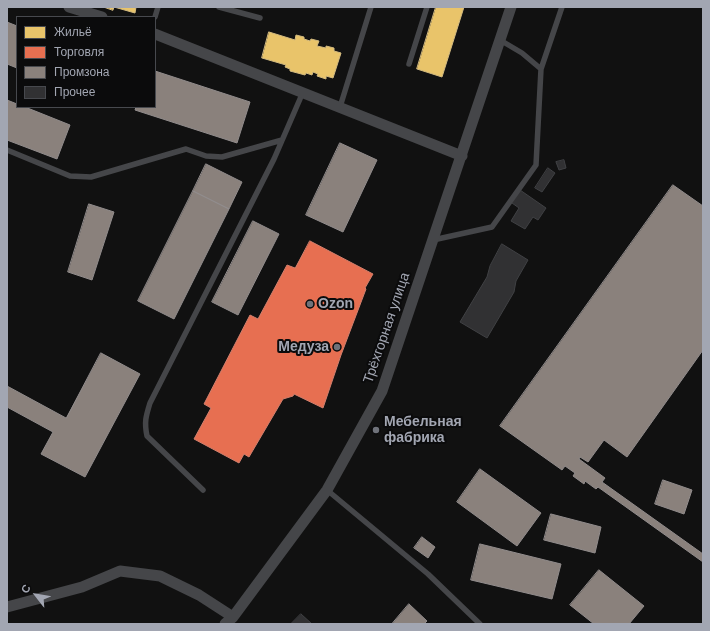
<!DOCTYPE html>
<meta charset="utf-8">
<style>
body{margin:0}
#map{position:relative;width:710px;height:631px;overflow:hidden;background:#111;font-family:Arial,sans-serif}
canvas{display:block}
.frame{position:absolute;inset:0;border:8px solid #a2a6b2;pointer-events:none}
.legend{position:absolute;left:16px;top:16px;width:140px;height:92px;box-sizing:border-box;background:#0b0b0c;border:1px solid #47494e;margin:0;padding:5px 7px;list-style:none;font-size:12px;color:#a2a6b2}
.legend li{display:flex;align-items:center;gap:8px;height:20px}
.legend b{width:20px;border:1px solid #47494e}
.north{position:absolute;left:16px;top:575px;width:40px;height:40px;-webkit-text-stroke:3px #0b0b0c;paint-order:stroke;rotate:301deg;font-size:11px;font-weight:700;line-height:16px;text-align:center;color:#a2a6b2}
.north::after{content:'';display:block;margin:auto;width:14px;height:18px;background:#a2a6b2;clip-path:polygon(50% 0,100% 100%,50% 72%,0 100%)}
</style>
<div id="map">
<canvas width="710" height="631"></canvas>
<div class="frame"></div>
<ul class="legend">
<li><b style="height:11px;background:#e9c46a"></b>Жильё</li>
<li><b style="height:11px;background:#e76f51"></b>Торговля</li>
<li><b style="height:11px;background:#8a817c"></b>Промзона</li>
<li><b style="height:11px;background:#313133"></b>Прочее</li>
</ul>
<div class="north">С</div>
</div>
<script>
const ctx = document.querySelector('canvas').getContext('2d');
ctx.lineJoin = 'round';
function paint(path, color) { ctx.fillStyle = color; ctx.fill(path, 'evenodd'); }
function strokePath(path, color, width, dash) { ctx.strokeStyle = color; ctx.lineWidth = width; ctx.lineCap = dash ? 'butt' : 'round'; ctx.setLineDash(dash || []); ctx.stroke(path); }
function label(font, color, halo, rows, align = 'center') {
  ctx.font = font + ' Arial,sans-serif'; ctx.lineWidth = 4; ctx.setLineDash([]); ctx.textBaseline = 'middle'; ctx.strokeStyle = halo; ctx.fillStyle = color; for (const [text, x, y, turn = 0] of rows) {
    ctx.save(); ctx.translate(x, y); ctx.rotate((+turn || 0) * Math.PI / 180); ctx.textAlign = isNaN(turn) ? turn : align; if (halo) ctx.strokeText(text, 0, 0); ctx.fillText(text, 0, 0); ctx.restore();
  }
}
const homes = new Path2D(`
 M104,7H136L135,13L114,7L113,10Z
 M436,7H464L442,77L417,69Z
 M269,32L295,40L296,35L304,37V39L310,41L311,39L319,41L317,46L326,48V46L334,48V51L341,53L333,78L326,76V79L317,76L318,74L313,72L312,75L306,73L305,75L290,71V69L285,67L286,65L262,58Z`);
paint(homes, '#e9c46a');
strokePath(homes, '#d4bb80', 1);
const shops = new Path2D(`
 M310,241L373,274L365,288L366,289L341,355L323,408L294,394L293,396L283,399L249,457L244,454L239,463L194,439L211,408L204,404L250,315L258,319L287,265L295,268Z`);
paint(shops, '#e76f51');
strokePath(shops, '#d2806e', 1);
const industry = new Path2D(`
 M7,22L17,26V68L7,64Z
 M155,71L250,102L237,143L135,110L136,107H155Z
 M7,100L17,104V107H25L70,125L57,159L7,140Z
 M340,143L377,160L343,232L306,215Z
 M206,164L242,182L229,209L193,191Z
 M673,185L703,206V350L627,457L604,440L588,462L580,457L579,459L605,478L602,482L703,554V562L598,487L596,489L585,481L584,484L573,476L575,473L565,466L562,470L500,426Z
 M193,191L229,209L174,319L138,301Z
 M89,204L114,212L92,280L68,272Z
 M253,221L279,234L238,315L212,302Z
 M101,353L140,374L85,477L41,454L53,432L7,407V386L66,418Z
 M480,469L541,513L517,546L457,502Z
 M663,480L692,490L684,514L655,504Z
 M551,514L601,527L595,553L544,540Z
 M422,537L435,547L428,558L414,548Z
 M480,544L561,564L552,599L471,580Z
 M599,570L644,606L629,624H594L570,605Z
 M409,604L427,621L424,624H392Z`);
paint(industry, '#8a817c');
strokePath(industry, '#918c8c', 1);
const building = new Path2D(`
 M564,160L566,168L559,170L556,162Z
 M548,168L555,173L542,192L535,188Z
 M520,190L546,208L538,220L533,217L525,229L511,221L519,208L512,203Z
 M502,244L528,260L516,281L514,292L487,338L460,322L487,277L490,266Z
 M301,614L312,624H291Z`);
paint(building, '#313133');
strokePath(building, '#404144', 1);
strokePath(new Path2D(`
 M219,7L260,18
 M155,17L158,7
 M500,40L522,53L541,69
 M409,64L427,7
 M340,107L371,7
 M7,150L70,176L91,177L186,149L206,156L222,157L282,140
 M433,240L492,227L536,165L541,69L562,7
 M203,490L147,436C144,422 146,416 150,403L274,159L303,92
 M327,490L428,574L480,624`), '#454649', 5.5);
strokePath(new Path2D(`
 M69,7L102,17
 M155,34L462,156
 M7,607L82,587L120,571L160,576L199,595L233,617
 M225,624L233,617L327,490L382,391L511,7`), '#454649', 11);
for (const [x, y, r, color] of [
 [310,304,4,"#6f727a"],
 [337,347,4,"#6f727a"],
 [376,430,4,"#6f727a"]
]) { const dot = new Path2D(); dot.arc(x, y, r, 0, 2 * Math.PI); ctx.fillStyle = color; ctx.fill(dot); strokePath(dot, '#0b0b0c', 1.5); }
label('bold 14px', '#a2a6b2', '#0b0b0c', [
 ["Ozon",318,304],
 ["Медуза",329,347,"right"],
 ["Мебельная",384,422],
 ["фабрика",384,438]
], 'left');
label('14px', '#a2a6b2', '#0b0b0c', [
 ["Трёхгорная улица",387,328,-71]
]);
</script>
